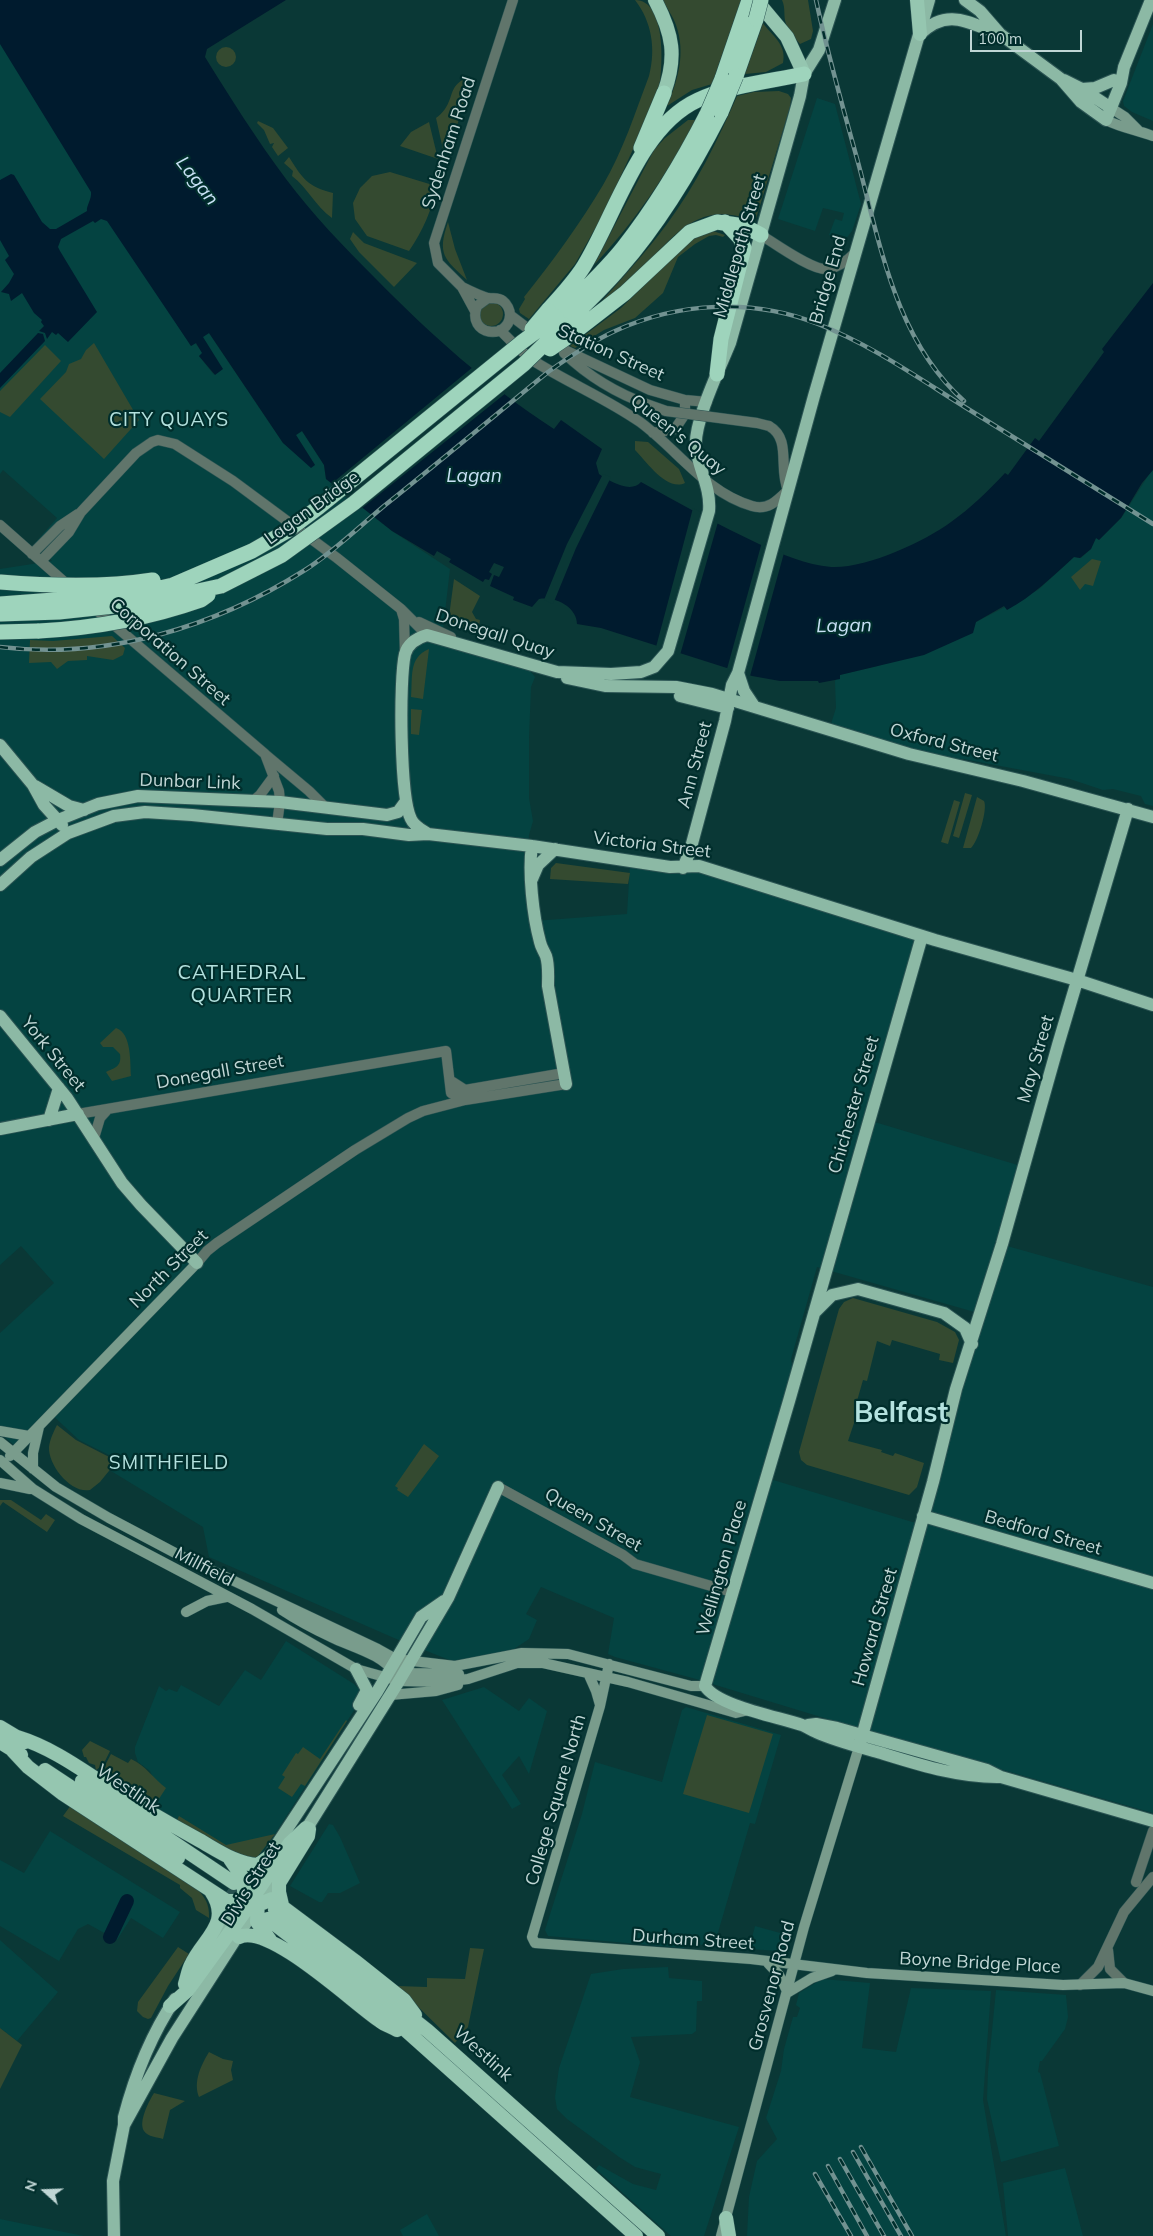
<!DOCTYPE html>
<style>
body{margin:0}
#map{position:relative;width:1153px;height:2236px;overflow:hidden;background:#0a3836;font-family:Mulish,sans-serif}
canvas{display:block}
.north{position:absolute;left:20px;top:2166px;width:50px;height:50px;-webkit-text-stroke:4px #002e2c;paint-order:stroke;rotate:290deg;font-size:14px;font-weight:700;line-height:20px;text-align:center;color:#c0d6d5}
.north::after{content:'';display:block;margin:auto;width:18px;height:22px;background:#c0d6d5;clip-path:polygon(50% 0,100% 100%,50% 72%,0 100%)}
.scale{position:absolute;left:970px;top:30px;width:112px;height:22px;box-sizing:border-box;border:2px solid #c0d6d5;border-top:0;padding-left:6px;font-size:15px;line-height:18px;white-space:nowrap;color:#c0d6d5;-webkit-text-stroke:4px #002e2c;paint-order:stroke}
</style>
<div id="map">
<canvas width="1153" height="2236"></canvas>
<div class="north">N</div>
<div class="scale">100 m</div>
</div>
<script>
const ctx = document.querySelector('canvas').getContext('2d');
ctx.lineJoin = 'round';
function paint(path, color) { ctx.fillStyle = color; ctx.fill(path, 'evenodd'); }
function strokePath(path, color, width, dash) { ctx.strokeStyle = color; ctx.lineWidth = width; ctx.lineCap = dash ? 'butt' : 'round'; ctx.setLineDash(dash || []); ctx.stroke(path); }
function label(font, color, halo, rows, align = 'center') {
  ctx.font = font + ' Mulish,sans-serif'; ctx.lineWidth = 4.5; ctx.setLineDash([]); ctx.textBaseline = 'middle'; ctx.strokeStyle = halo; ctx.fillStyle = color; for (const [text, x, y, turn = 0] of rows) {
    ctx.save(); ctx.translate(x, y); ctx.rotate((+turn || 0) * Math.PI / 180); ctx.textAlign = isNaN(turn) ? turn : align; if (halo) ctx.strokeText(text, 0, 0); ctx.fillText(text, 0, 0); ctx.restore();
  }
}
paint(new Path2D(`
 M1153,24V121L1132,112L1124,106L1123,101Z
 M0,41L94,190L91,212L56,232H48L0,185Z
 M817,98L835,104L861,204L852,231L845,240L829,235L835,219L842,221L844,213L823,208L815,231L778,219Z
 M104,217L112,220L191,346L195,343L203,353L199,356L214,375L202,337L209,333L283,443L315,465L296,435L302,431L324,465L326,479L392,531L450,569L442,638L522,661L535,677L531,687L529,738V798L533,821L529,835L528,851L534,921L627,914L630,864L683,868L922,936L868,1120L1021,1166L1000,1244L1153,1287V1813L857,1728L696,1679L615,1657L608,1654L614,1618L541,1587L526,1614L537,1620L529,1639L511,1651L452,1661L394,1638L209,1557L203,1527L111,1471L119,1460L79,1440L48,1411L15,1446L0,1433V1333L54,1283L21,1246L0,1265V569L52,561L35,543L57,518L3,470L0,474V235L56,250L59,238L92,219ZM817,1267L978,1313L919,1524L760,1476L793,1371L791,1359Z
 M1153,468V806L1145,804L1141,796L1113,789L1103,790L1070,779L963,759L936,761L829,730L836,708L835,681L839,675L878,666L976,622L1038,590L1074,557L1081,558L1091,549L1096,538L1099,540L1122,517Z
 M286,1641L354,1684L361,1691L358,1704L275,1834L262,1852L258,1856L248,1859L153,1808V1778L150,1771L138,1762L135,1753V1747L159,1686L166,1691L169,1689L177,1692L181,1685L219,1706L245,1670L261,1680Z
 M484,1687L519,1711L529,1698L547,1711L529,1774L519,1756L502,1775L521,1804L512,1809L442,1700Z
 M686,1707L781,1735L755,1824L750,1823L717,1936L711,1934L706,1946L686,1941L684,1948L548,1936L545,1930L582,1814L595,1762L662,1782L682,1710Z
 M329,1824L333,1825L340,1837L360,1883L340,1893H328L322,1902H319L290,1886Z
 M50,1831L180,1912L163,1938L131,1918L117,1940L88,1924L78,1929L59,1961L0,1926V1860L24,1873Z
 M755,1926L791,1936L789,1944L779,1951L749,1949Z
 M0,1940L58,1992L17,2041L0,2028Z
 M668,1967L669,1978L702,1981V2001H697L696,2031L692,2034L631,2037L640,2062L630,2097L739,2127L704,2236H671L596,2169L599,2165L633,2184L656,2190L661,2174L635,2167L619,2157L567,2119L557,2109L555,2097L559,2068L591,1974L623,1969Z
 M822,1979L870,1983L862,2048L896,2052L911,1988L991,1991L983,2100L1006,2236H747L749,2197L757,2161L777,2139L766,2118L781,2071L784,2049L793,2017H797L800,2008L796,2005L799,1993Z
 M996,1990L1066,1995L1068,2017L1065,2029L1042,2061H1040L1038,2072L1040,2073L1059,2146L1001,2162L987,2099L988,2071Z
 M1065,2168L1083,2236H1008L1003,2183Z
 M427,2214L439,2236H403L400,2230Z
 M0,2219L44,2228L84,2236H0Z`), '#044341');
paint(new Path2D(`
 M635,0C668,0 663,73 658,94L605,211L575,264L529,319L520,313L519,309L525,299L524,297C552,262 580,224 603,185C623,151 635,113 649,76C656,49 652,22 635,0Z
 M663,0H741L712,84L692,90L667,106C678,80 686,53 676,25C673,16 667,9 663,0Z
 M782,0H808L813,31L811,39L800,44C795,38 788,31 786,24C783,15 786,9 782,0Z
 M763,23C772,36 787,44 783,63L766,72L745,74Z
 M216 57a10 10 0 1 1 20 0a10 10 0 1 1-20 0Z
 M469,77C464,104 458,130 444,154L436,118C439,116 442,113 445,109C454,96 449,84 469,77Z
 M779,91L788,94L791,98L790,107L755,222C699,198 675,235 639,272C626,286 609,297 595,309C619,281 645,254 667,224C696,185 718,140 737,96L754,92Z
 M688,120H697C667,173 636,221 594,265L654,150L665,138Z
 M258,121L273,128L288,148L278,156L272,147L274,143L270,144L264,130L257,123Z
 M429,122L438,159L400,146L411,132Z
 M289,157C302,178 308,187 333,193L332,218C315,206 308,188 292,176L293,171L284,163Z
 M390,172L436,186C432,211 423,230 409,251L367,236L355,219L353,203L360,188L372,176Z
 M448,222L455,249L467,280C444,259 437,254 448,222Z
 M713,231L725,235L723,237L716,235L709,236L695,244L678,257L663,293L635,318L604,330L575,348L570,346L621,308L692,239Z
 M353,232L364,243L417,263L394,287L359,252L350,239Z
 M479 314a12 12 0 1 1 24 0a12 12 0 1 1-24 0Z
 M94,343L139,420L104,459L40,399L66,372L69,364L81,359L86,350Z
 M45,345L61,361L10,417L0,412V391Z
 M635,441L648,442L679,469L685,483C667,492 646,461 635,450Z
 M1092,559L1101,561L1093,586L1085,584L1080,590L1071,577Z
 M454,579L480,596L472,612L476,619L480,620L478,632L448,624Z
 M112,636L125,648L123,655L113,660L87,656V660L68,661L57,669L51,662L29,663L30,640L53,641Z
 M429,649L423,699L411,697C413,677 408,658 429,649Z
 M411,709L422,710L419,735L411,734Z
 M965,793L972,795L959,838L953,836Z
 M977,797L984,801C988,809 978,842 971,848H963Z
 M954,800L960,802L948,844L941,842Z
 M556,863L630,873L628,884L550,879L551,868Z
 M116,1028C132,1033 130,1063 131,1076L112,1081L106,1072C114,1068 122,1067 120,1054L113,1047H103L100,1043Z
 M853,1298L937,1322L955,1332L959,1340L953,1363L939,1360L940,1354L892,1340L890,1346L877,1341L867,1381L863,1380L857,1401L861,1402L848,1441L882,1450L881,1452L893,1456L895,1453L924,1463L917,1487L909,1495L807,1465L801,1460L799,1452L839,1309L844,1302Z
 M57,1425L76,1440L117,1461L100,1482L90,1490C71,1494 48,1465 49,1447C50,1439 54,1431 57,1425Z
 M424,1444L439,1456L408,1497L397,1490L398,1488L395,1486Z
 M0,1500H11L41,1520L46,1514L55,1520L47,1532L3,1502L0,1506Z
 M707,1715L773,1734L749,1813L683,1794Z
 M346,1720L347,1721L305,1786L301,1784L292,1797L278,1788L285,1777L282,1775L296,1753L298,1754L303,1747L320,1759Z
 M90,1741L110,1751L103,1765L96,1770L95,1765L89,1763L86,1757H84L82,1750Z
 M111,1754L128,1763L131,1759C146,1766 153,1778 166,1788L153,1808L100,1775Z
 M71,1805L190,1883C202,1893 210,1901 209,1918L196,1910L192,1898L180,1888V1885L63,1816Z
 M179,1816L226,1845L275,1834L258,1856L254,1858L242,1857L177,1820Z
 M178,1947L189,1954L168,1986L151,2018L148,2019L143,2017L137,2011L138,2002Z
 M470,1948L484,1949L468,2027L455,2043L397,1986L427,1987V1978L465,1979Z
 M0,2028L22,2045L0,2089Z
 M209,2052L223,2059L233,2061L231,2070L233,2080L199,2097C193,2082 201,2065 209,2052Z
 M154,2093L185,2101L170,2110L163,2139C157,2137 148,2137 144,2131C138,2122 149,2101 154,2093Z`), '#344a30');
paint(new Path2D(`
 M0,0H286L207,49L205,57C231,99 257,140 286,179C313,215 344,247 375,278C430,334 488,386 554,429L561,420L602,449L596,463L599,474C609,481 631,494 641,482C680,504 719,525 759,544C782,554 806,565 831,567C865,569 924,542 951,522C971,508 988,491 1005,473L1008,475L1035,438L1039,441L1104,352L1102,349L1153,283V470L1142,483L1121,518L1099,540L1096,538L1091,549L1080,558L1074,557C1052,577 1033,596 1007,610L1004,606L976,622L973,633L924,655L840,675V679L819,683L818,681H780L752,676L601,628L577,624C577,607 555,596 539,599L532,607L513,600L514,597L490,586L494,575L499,577L504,567L494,563L489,572L492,574L489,580L485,579L483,582L449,562L451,559L437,551L434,556L392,531L326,479L324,465L302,431L296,435L315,465L311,468L283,443L209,333L203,337L223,369L215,375L199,356L202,353L196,343L191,346L107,221L101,219L95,223L93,221L61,239L58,247L60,251L97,312L68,342L58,333L56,335L52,332L47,339L45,333L39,331L44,326L41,322L42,320L34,313L22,293L11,301L9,294L1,292L9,283L14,274L5,260L9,256L0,240V180L11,174L14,175L42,222L50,229H56L87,211C86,206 92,199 91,192L0,44Z
 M38,333L43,334L45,341L0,388V373Z`), '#001b2e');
paint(new Path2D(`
 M473,367L506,393L361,509L330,485Z
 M603,474L611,477L576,548L553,604L544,600L567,544Z
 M693,508L718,522L680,655L656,647Z
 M762,542L784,553L750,676L727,669Z`), '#0a3836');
strokePath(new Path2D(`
 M110,1937L127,1901`), '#001b2e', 14);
strokePath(new Path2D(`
 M227,1891L247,1905`), '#25504e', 14, [14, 7]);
const tertiary = new Path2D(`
 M761,235C774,243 814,272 828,269C839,267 848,260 855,253
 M462,287C470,291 480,296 488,298C494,299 498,297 503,301C507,304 510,310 510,315C509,341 466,336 477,306L488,298
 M475,311L462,287L438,263L434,243L513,0
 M510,315L535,334
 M500,330C512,342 523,354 537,363C571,384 607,399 640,422C677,449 706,493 752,506C768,511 778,500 788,490C778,469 792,439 769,426
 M552,344L650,390L685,400L707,402
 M564,353C588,376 618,394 649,405
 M653,433L675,429L685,414V400
 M0,525L69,586
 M32,554L60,526L78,514
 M41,561L69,532L81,512L136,453L152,442L158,440L175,444L233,481L337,558L401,609L427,635
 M93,607L265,754L279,791L280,802L277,824
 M401,609L404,619L405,654
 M419,622L451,637
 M266,755L309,791L325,807
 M253,801L260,795L274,776
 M451,1081L465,1090L564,1073
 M78,1114L446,1051L451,1093L465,1100L566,1084
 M94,1138L100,1118L108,1109
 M197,1263L207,1251L217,1243L355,1150L408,1118L423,1111L465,1100
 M498,1487L623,1555L635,1564L732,1592
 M1136,1882L1153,1831
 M1108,1950L1110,1969L1124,1983
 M1080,1985L1098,1967L1124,1912L1153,1877`);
const secondary = new Path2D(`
 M1111,108L1125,117L1138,130
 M1106,120C1122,128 1137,130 1153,136
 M0,1431L29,1436
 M0,1442L56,1487L109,1518L179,1555L378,1649L396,1659L455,1666L522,1653L568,1654L691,1686H705
 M10,1456L197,1263
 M0,1460L33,1489L81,1519L252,1609L356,1669L399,1681L444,1682L468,1679L517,1663H543L628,1682L736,1713L749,1710
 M33,1469V1453L39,1427
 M0,1483L30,1489
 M282,1610C297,1620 314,1629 331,1637C351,1647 383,1654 395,1674
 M186,1612L207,1601L226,1597
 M609,1664L600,1706L532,1937L535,1943L751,1959L867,1973L1063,1985L1124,1983L1153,1991
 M400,1667L413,1673L459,1674
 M588,1673L596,1691L600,1705
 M390,1695L436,1691L458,1685
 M767,1962L779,1975L787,1991
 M787,1993L812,1978L832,1971
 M721,2236L804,1927L859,1747`);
const primary = new Path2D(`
 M965,0L980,11L1000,34L1061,79L1081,102L1106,120L1121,83L1124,67L1151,0
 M920,34C947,8 967,22 997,33
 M1064,80L1082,89L1111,108
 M1082,89L1095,88L1114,80
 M738,673L744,691L754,706
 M567,678L605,686L676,687L712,694L909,754L1023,781L1153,817
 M680,696L728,708
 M0,745L33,785L44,805L62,825
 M35,786L69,806L84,810
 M428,834C422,830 414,826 411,819C400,798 399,679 405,654C408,643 417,638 427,635L557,672L611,674L641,672L654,667L668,651L709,511C711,488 699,470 696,448C693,423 720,368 730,343L800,96L804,74L819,50L835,0
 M532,846C528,872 533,916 540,942C541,947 544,951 546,956C549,965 548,976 548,986L566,1084
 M0,860L35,832L58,820L98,804L138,796L280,802L387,815L398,812L406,801
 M683,868L690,851L725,721L732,685L738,673L814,396L929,0
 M532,879L538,865L555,849
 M0,885L31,857L68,833L114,816L145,812L192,815L327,829H363L409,835L428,834L532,846L670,867L699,866L935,940L1077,980L1153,1005
 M922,936L789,1401L705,1686C717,1706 779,1717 802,1725C807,1727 811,1730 816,1732C836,1741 860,1747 881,1753C920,1765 960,1778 1001,1777
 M0,1016L67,1098L122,1183L141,1205L197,1263
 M49,1120L59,1088
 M0,1129L78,1114
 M814,1313L832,1295L858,1289L944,1313L965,1328L972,1344
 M923,1516L1153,1583
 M356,1669L367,1690L359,1705
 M808,1725L816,1724L837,1728L987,1770L1001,1777L1153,1821
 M859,1747L933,1482L956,1389L1002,1244L1058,1045L1128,809
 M302,1836L399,1681L448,1598L498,1487
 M214,1940L377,1692L421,1617L444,1601
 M124,2125L172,2038L280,1870
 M114,2236L113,2181L124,2125V2117C135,2075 151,2035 175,1999`);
const trunk = new Path2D(`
 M655,0C673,34 677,57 664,93
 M756,0L787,37L804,74
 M917,0L920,34
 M0,1727L25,1742
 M17,1737C50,1747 78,1767 107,1786C137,1805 168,1823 199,1840C217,1850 236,1864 258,1865L269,1857
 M0,1742L21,1755
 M13,1751L28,1767L63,1794L227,1901H236L258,1890L290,1843L306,1828
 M45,1770L178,1858
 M82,1781L234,1883
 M230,1859L243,1878L245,1903
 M258,1899L257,1922L270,1940
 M282,1905L279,1892V1883L308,1836L309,1829
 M275,1910L428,2031L658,2236
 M268,1919L364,1993L636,2236
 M239,1937C270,1923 354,2004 380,2021C385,2025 392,2027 397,2030
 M185,1984C187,1978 188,1971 191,1965C203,1938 233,1924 211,1891
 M170,2006L188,1990L246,1910L272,1899L355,1961L404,2000L415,2015
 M726,2218L729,2236`);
const motorway = new Path2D(`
 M736,76L756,19
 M722,79L749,0
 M641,148L664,93
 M548,310C561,296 574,282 584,266C616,214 639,127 698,100C727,86 772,81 804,74
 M556,317C579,295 603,273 623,248C656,206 683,161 707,114
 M564,325C583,307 603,288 620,268C661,221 693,167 721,112
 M572,334L625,293L690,232L717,222L744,226L761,235
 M717,374L721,339L744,248L740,238L725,222
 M0,632L39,631`);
strokePath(tertiary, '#2b5453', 11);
strokePath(secondary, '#2b5453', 11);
strokePath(primary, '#2b5453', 14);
strokePath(trunk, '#2b5453', 15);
strokePath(motorway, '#2b5453', 16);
strokePath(tertiary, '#60756b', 10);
strokePath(secondary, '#799c8c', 10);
strokePath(primary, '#8cb9a5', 12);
strokePath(trunk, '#95c6b0', 14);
strokePath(motorway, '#9ed4bc', 15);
const rail = new Path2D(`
 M816,0C828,56 844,111 859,166C881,249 897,341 964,401
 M0,647C107,660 215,627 305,570C332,553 359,527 384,506C439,462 493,417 548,372C569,357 591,342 615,331C678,302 754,298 818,324C869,344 914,375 960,404C1024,444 1088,484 1153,524
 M861,2147L912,2236
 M853,2152L901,2236
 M840,2159L884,2236
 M828,2166L867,2236
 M815,2174L851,2236`);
strokePath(rail, '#729291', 4.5);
strokePath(rail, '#002e2c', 2.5, [8]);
const tertiaryBridge = new Path2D(`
 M649,405L666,411L757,423L769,426`);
const motorwayBridge = new Path2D(`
 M756,19L761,0
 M721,112L736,76
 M707,114L722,79
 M532,329L548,310
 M550,349L572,334
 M0,582C50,586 103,588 153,580
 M0,604L134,594L173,585L252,551L287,531L319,507L522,342L556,317
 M0,614L59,612L142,603L221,586L282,555L354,503L524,364L564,325
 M39,631C96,628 147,619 201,600L208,595`);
strokePath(tertiaryBridge, '#2b5453', 11, []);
strokePath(motorwayBridge, '#2b5453', 16, []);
strokePath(tertiaryBridge, '#60756b', 10);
strokePath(motorwayBridge, '#9ed4bc', 15);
label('18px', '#c0d6d5', '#002e2c', [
 ["Sydenham Road",449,143,-72],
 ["Middlepath Street",740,246,-74],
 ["Bridge End",828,280,-74],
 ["Station Street",611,353,24],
 ["Queen's Quay",678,435,39],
 ["Lagan Bridge",312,508,-36],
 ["Donegall Quay",495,634,18],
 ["Corporation Street",170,652,41],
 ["Oxford Street",944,743,14],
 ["Ann Street",695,765,-75],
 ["Dunbar Link",190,782,2],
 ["Victoria Street",652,845,7],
 ["York Street",53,1054,51],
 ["May Street",1036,1059,-74],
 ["Donegall Street",220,1072,-10],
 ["Chichester Street",854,1105,-74],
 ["North Street",169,1269,-45],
 ["Queen Street",593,1520,30],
 ["Bedford Street",1043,1533,16],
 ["Millfield",204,1567,28],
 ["Wellington Place",722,1568,-74],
 ["Howard Street",875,1627,-74],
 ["Westlink",128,1789,34],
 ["College Square North",556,1800,-74],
 ["Divis Street",251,1884,-58],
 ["Durham Street",693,1940,4],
 ["Boyne Bridge Place",980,1963,3],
 ["Grosvenor Road",772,1986,-75],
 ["Westlink",483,2054,42]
]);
label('italic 19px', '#c8e1f5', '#002e2c', [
 ["Lagan",197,181,52],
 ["Lagan",474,476],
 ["Lagan",844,626,-1]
]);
ctx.letterSpacing = '1px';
label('19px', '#b4e2df', '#002e2c', [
 ["CITY QUAYS",169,420],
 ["SMITHFIELD",169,1463]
]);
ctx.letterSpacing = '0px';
ctx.letterSpacing = '1px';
label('20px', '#b4e2df', '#002e2c', [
 ["CATHEDRAL",242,973],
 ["QUARTER",242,996]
]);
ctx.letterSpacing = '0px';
label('bold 28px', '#b4e2df', '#002e2c', [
 ["Belfast",901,1414]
]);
</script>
